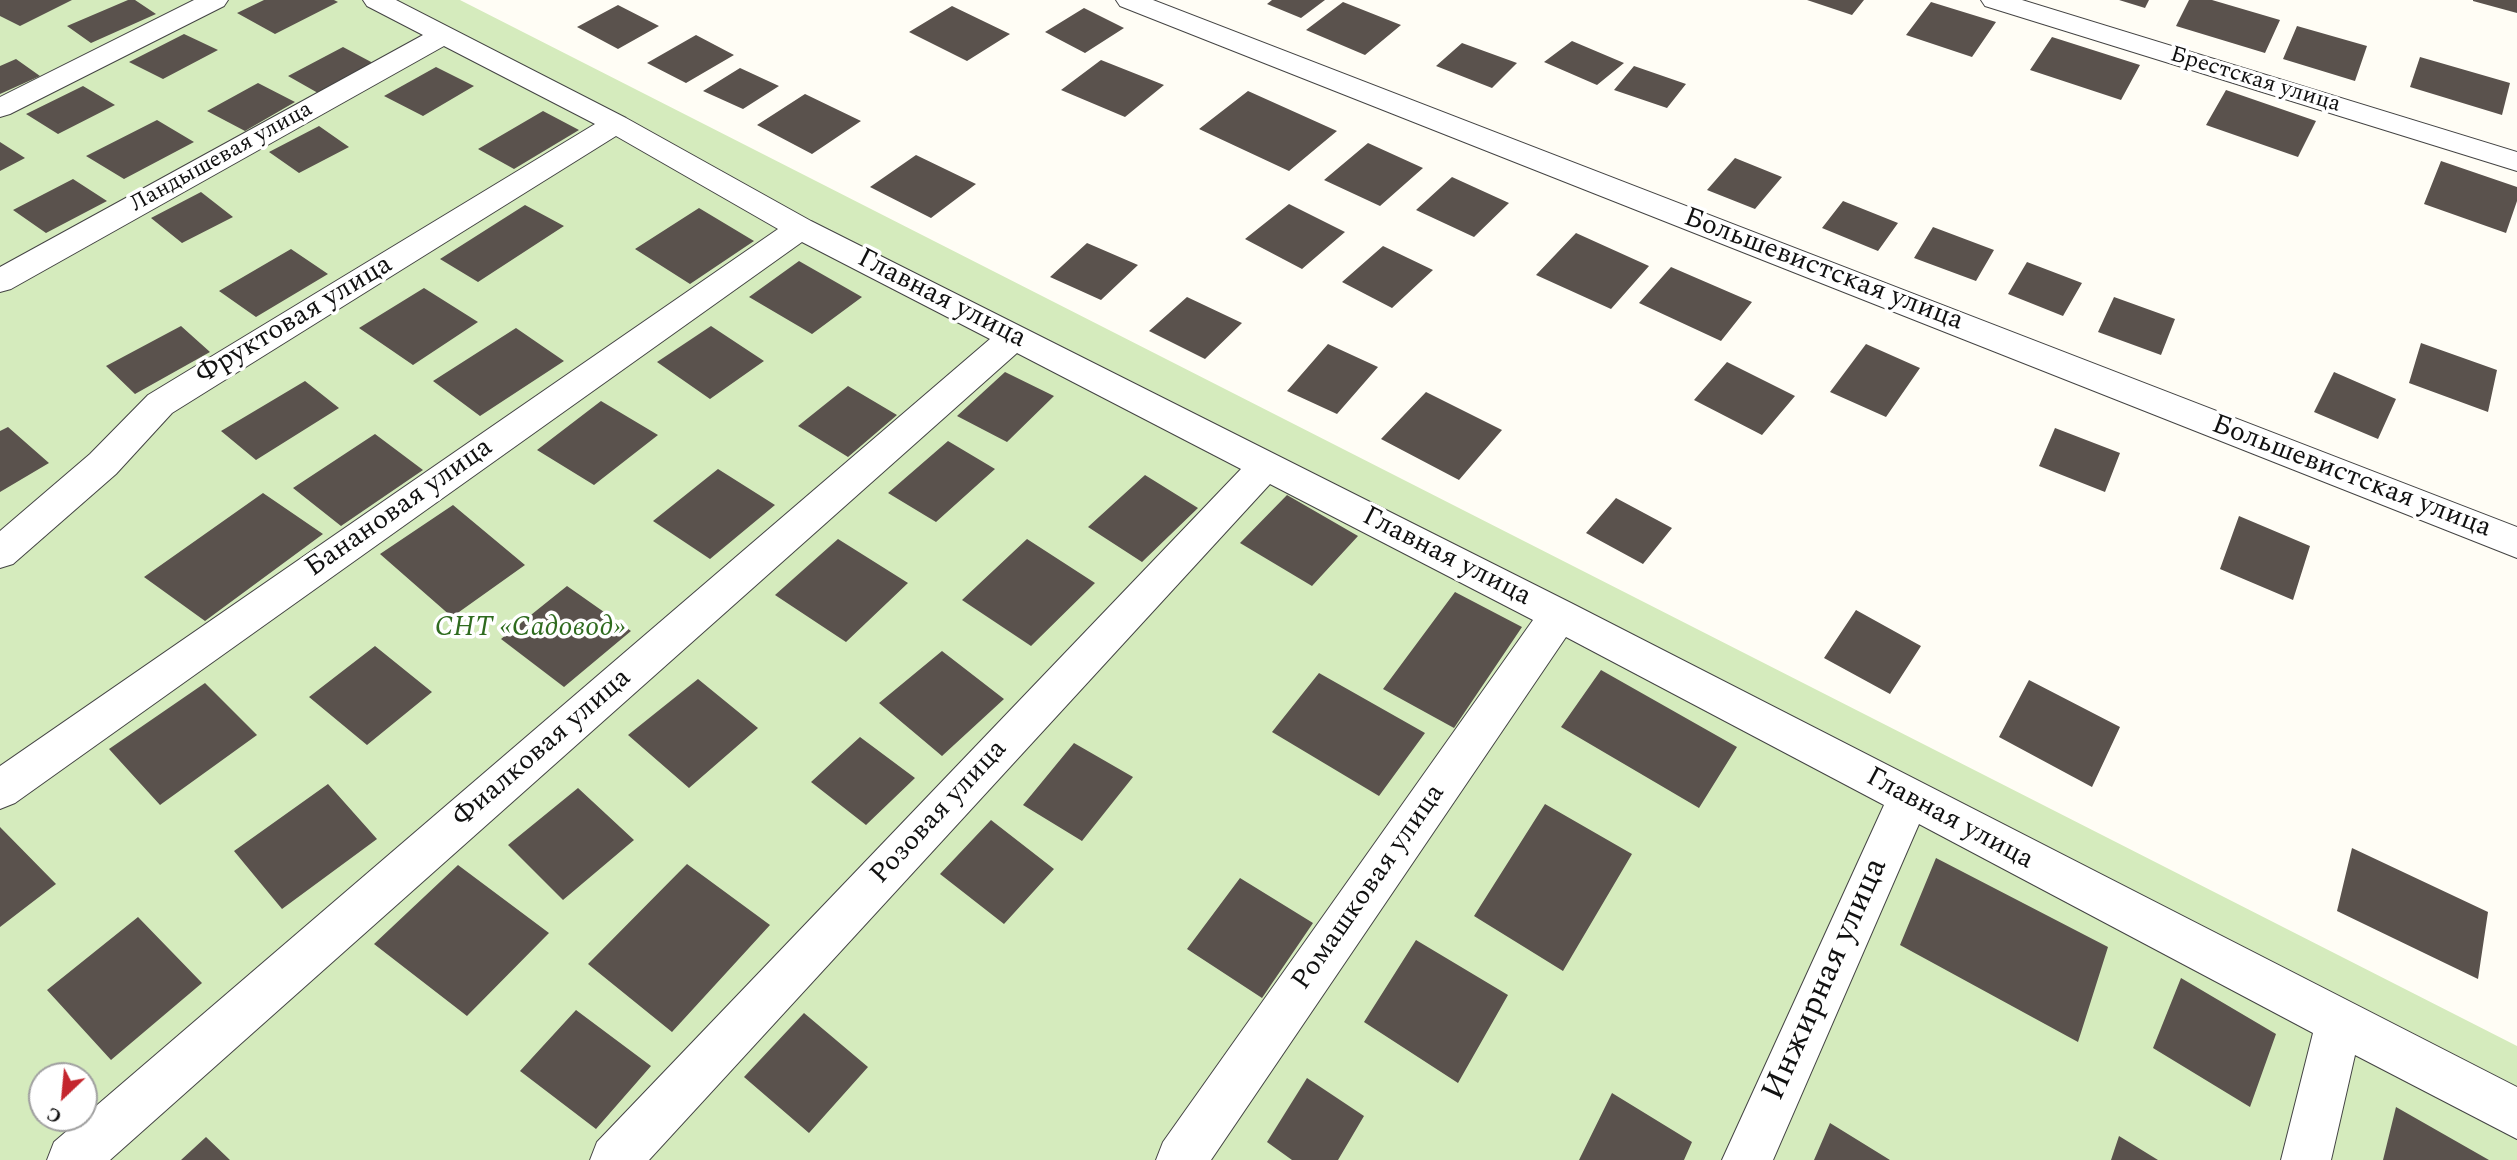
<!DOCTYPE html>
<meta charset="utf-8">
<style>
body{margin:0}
#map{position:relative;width:2517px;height:1160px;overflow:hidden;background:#fffdf5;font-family:Spectral,serif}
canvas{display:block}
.north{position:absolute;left:28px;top:1062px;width:70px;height:70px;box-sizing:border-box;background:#fff;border:2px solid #a0a0a0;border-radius:50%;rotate:206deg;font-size:19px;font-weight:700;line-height:28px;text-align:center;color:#111}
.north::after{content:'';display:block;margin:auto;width:24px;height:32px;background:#c4262e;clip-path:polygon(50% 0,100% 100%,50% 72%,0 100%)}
</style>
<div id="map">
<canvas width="2517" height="1160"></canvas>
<div class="north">С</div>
</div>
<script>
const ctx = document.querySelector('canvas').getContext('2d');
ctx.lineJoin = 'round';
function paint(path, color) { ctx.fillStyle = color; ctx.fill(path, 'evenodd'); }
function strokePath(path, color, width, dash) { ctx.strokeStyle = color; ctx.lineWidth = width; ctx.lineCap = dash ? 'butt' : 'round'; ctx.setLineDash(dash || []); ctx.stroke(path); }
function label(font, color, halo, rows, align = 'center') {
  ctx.font = font + ' Spectral,serif'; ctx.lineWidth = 7; ctx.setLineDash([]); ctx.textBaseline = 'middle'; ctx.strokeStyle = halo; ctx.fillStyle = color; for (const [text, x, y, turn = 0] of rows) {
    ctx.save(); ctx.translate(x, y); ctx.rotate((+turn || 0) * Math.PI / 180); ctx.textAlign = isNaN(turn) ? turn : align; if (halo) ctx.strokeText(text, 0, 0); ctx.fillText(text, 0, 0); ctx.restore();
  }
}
paint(new Path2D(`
 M0,0H460L2517,1046V1160H0ZM42,1076H84V1118H42Z`), '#d5ebbd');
paint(new Path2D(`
 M0,0H72L20,26L0,16Z
 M128,0H135L156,14L91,43L67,26Z
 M264,0H334L338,2L275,34L237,13Z
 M1272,0H1325L1301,18L1267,4Z
 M1807,0H1864L1852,15Z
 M2119,0H2149L2145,8Z
 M2189,0H2212L2280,20L2265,53L2176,26Z
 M2473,0H2517V13L2473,1Z
 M1343,2L1401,25L1365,55L1306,30Z
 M1931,2L1996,22L1972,57L1906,35Z
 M618,5L659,26L618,49L577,27Z
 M952,6L1010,34L967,61L909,32Z
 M1084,8L1124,28L1085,53L1045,32Z
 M2297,26L2367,46L2355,81L2283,59Z
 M184,34L218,50L163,79L129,62Z
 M696,35L734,55L686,83L647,63Z
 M2052,37L2140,65L2121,100L2030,70Z
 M1572,41L1624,63L1597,85L1544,62Z
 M1462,43L1517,63L1492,88L1436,66Z
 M343,47L373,63L318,93L288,76Z
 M2420,57L2510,83L2502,115L2410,87Z
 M16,59L40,76L0,94V66Z
 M1101,60L1164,85L1125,117L1061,90Z
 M1634,66L1686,84L1667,108L1614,90Z
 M436,67L474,86L423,116L384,96Z
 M740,68L779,86L743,109L703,91Z
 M258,83L295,102L245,131L207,111Z
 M83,86L115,105L58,134L26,114Z
 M2226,90L2316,121L2298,157L2206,125Z
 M1248,91L1337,131L1289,171L1199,129Z
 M805,94L861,121L812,154L757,125Z
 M543,111L579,130L514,169L478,149Z
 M157,120L194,142L124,179L86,156Z
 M319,126L349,147L299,173L269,152Z
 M0,142L25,158L0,171Z
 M1368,143L1423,168L1380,206L1324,180Z
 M916,155L976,184L931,218L870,187Z
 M1735,158L1782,177L1755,209L1707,190Z
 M2441,161L2517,187V201L2506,233L2424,204Z
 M1452,177L1509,203L1474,237L1416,210Z
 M73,179L107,201L46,233L13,210Z
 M201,192L233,217L182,243L151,218Z
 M1843,201L1898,223L1878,251L1822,228Z
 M1289,204L1345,232L1302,269L1245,239Z
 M525,205L564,226L478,282L440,259Z
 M699,208L754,241L690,284L635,249Z
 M1933,227L1994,250L1976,281L1914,258Z
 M1576,233L1649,266L1611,309L1536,275Z
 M1087,243L1138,265L1101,300L1050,277Z
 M1383,246L1433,270L1392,308L1342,282Z
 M291,249L328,274L256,317L219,291Z
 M799,261L862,297L812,334L749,297Z
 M2027,262L2082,283L2063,316L2008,294Z
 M1671,267L1752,302L1721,341L1639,303Z
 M424,288L478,322L413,365L359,328Z
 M1187,297L1242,323L1205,359L1149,331Z
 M2114,297L2175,319L2161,355L2098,332Z
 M181,326L210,352L135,394L106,366Z
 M711,326L764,361L710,399L657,362Z
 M516,328L564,361L480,416L433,381Z
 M2421,343L2497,370L2488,412L2409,383Z
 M1328,344L1378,367L1337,414L1287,391Z
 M1866,344L1920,368L1886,417L1830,392Z
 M1727,362L1795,396L1762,435L1694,400Z
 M1005,372L1054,396L1007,442L957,416Z
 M2334,372L2396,399L2378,439L2314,412Z
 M305,381L339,408L256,460L221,431Z
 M848,386L897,415L848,457L798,426Z
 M1426,392L1502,430L1459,480L1381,439Z
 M601,401L658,435L594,485L537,450Z
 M8,427L49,463L0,492V431Z
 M2055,428L2120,453L2105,492L2039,466Z
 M375,434L423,470L341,526L293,488Z
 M948,441L995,469L936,522L888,493Z
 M718,469L775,505L710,559L653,521Z
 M1145,475L1198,508L1142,562L1088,527Z
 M263,493L323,534L205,621L144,577Z
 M1287,495L1358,536L1312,586L1240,543Z
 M1616,498L1672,528L1643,564L1586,533Z
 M453,505L525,565L452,617L380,554Z
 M2239,516L2310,546L2293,600L2220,569Z
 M838,539L908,583L846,642L775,595Z
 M1027,539L1095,583L1031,646L962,600Z
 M567,586L631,631L564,687L501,639Z
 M1455,592L1522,627L1454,728L1383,689Z
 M1856,610L1921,646L1890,694L1824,658Z
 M375,646L432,692L367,745L309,697Z
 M942,651L1004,699L942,756L879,703Z
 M1601,670L1737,747L1699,808L1561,727Z
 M1319,673L1425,733L1379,796L1272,732Z
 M698,679L758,728L689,788L628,735Z
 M2029,680L2120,727L2092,787L1999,737Z
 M205,683L257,735L160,805L109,749Z
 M860,737L915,778L866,825L811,782Z
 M1074,743L1133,777L1082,841L1023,805Z
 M328,784L377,839L282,909L234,851Z
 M578,788L634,840L563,900L508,845Z
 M1545,804L1632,854L1563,971L1474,916Z
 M991,820L1054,869L1004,924L940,874Z
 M0,827L56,884L0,927Z
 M2352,848L2488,912L2478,979L2337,911Z
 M1936,858L2108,947L2078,1042L1900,945Z
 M687,864L770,925L672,1032L588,964Z
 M458,865L549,933L467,1016L374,944Z
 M1240,878L1313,923L1262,998L1187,949Z
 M138,917L202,983L111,1060L47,990Z
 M1416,940L1508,995L1458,1083L1364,1022Z
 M2181,978L2276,1034L2250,1107L2153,1048Z
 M576,1010L651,1066L596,1129L520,1071Z
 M804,1013L868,1067L809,1133L744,1077Z
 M1307,1078L1364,1116L1338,1160H1292L1267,1142Z
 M1612,1093L1692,1142L1684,1160H1579Z
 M2396,1107L2489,1160H2383Z
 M1830,1123L1890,1160H1814Z
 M2119,1136L2158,1160H2111Z
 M206,1137L230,1160H181Z`), '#5a524d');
const minor = new Path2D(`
 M194,0H228L224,6L10,114L0,117V97Z
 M363,0H396L626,118L811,221L1573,604L2517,1087V1139L2355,1055L2331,1160H2281L2313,1033L1919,824L1773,1160H1722L1884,805L1566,637L1211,1160H1156L1163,1142L1533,620L1270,484L649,1160H590L597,1142L1241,469L1017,353L110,1160H47L54,1142L990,339L802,242L15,803L0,809V766L778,229L616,136L172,413L116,474L13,564L0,568V531L90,454L148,395L595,124L444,46L11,289L0,292V267L423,35L367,6Z
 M1116,0H1153L2517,527V558L1120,6Z
 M1981,0H2022L2517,152V171L1985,6Z`);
strokePath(minor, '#444', 2);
paint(minor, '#fff');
label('23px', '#111', '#fff', [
 ["Брестская улица",2255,81,17],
 ["Ландышевая улица",222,158,-29]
]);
label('28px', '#111', '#fff', [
 ["Большевистская улица",1823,271,21],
 ["Главная улица",941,300,27],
 ["Фруктовая улица",295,321,-31],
 ["Большевистская улица",2351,478,21],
 ["Банановая улица",400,509,-35],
 ["Главная улица",1446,558,27],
 ["Фиалковая улица",543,749,-41],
 ["Розовая улица",940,813,-47],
 ["Главная улица",1949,820,28],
 ["Ромашковая улица",1370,888,-55]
]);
label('italic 28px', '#2f6b1f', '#fff', [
 ["СНТ «Садовод»",530,630]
]);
label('33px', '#111', '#fff', [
 ["Инжирная улица",1827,980,-66]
]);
</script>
